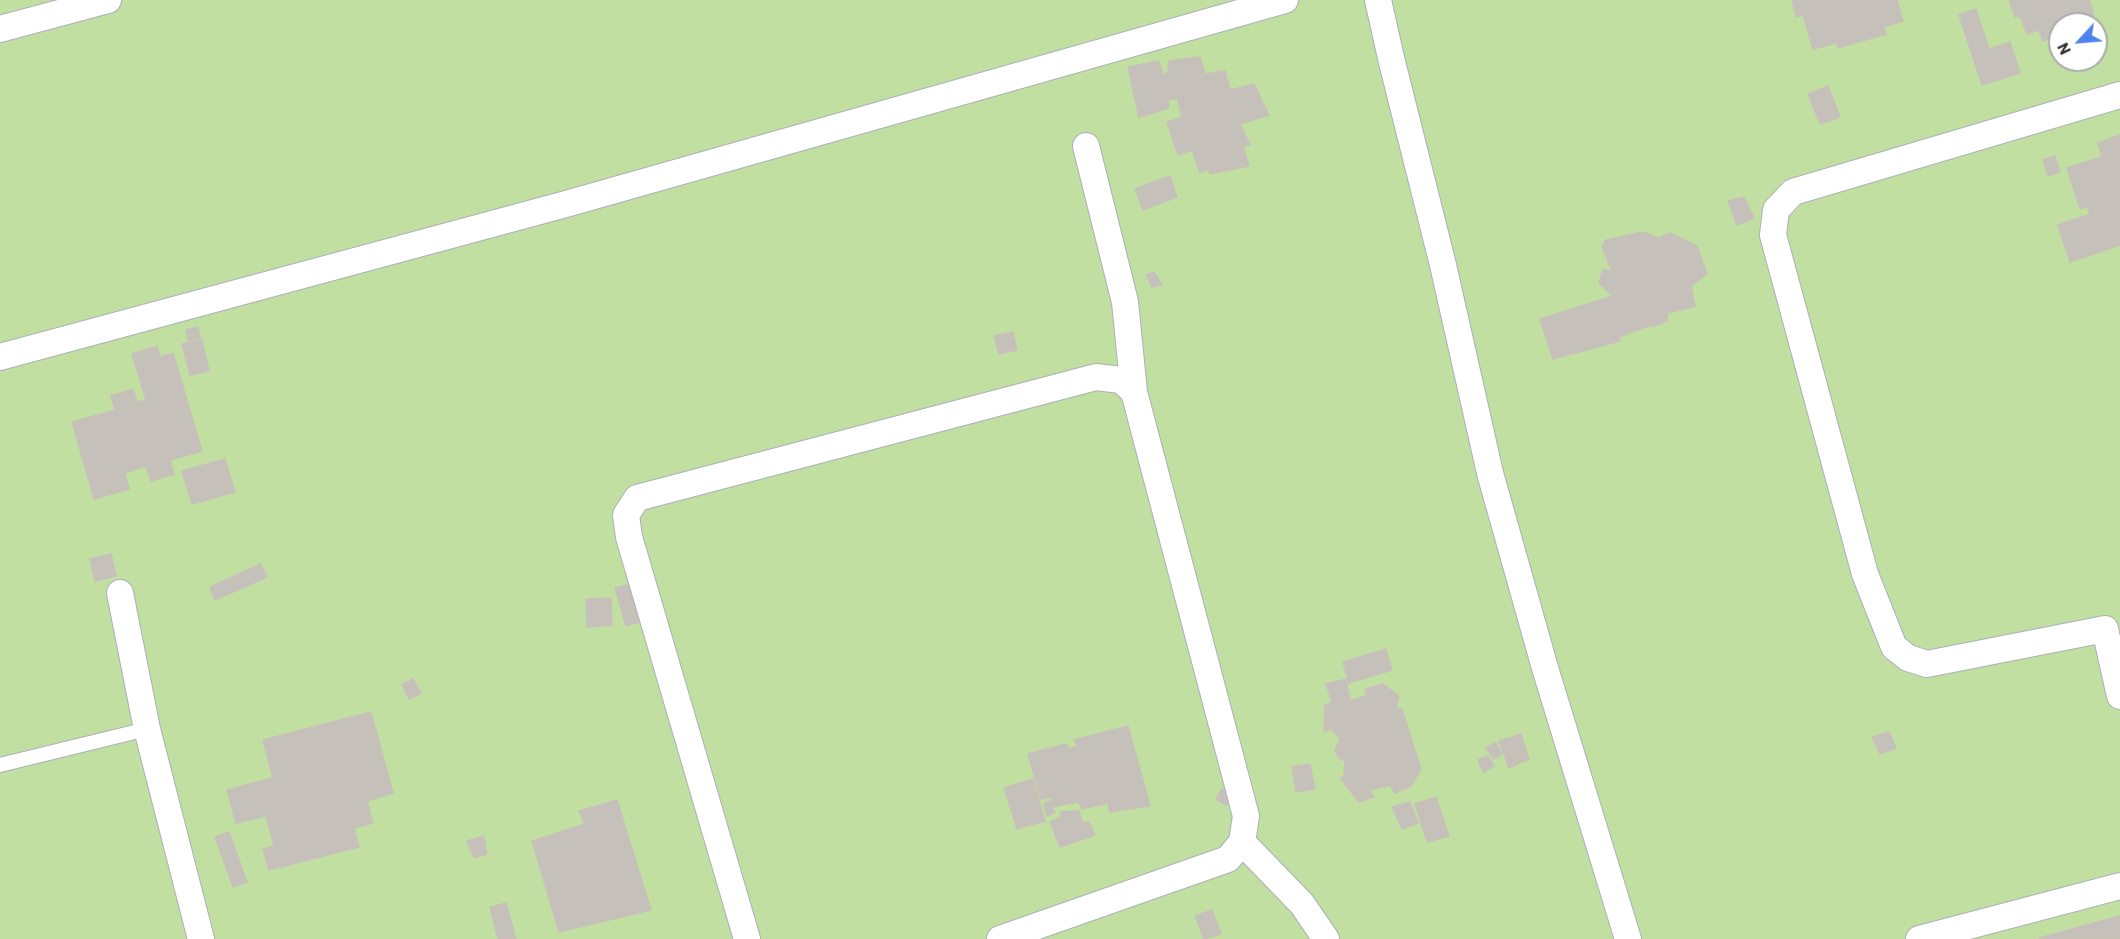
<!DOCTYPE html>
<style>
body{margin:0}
#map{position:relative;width:2120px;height:939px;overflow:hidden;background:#ede5e0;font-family:Barlow,sans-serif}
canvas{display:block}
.north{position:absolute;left:2048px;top:12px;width:60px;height:60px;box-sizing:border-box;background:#fff;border:2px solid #ababab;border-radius:50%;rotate:244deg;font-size:16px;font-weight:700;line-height:24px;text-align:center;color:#2c2c2c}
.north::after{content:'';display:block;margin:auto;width:21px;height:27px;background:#4d83ed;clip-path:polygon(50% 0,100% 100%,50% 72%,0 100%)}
</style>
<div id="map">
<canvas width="2120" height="939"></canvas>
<div class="north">N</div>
</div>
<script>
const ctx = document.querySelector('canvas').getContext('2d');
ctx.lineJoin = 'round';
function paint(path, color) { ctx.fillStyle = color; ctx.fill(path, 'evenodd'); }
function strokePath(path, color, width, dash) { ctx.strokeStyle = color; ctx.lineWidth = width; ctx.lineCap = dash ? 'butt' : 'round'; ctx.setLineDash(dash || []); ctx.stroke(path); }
paint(new Path2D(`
 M0,0H2120V939H0ZM2060,24H2096V60H2060Z`), '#c0dfa1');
const building = new Path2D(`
 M1792,0H1897L1903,21L1884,27L1886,34L1838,48L1837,43L1813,49L1803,15L1796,17Z
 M2009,0H2089L2094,15L2080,20L2081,24H2060V34L2043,41L2039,30L2027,34L2020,16L2015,17Z
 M1976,9L1989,49L2010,42L2020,73L1982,85L1959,15Z
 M1200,57L1205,74L1225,71L1230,90L1254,84L1269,115L1240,124L1250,145L1243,146L1249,166L1210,174L1208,168L1200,173L1192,150L1178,155L1167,122L1182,117L1177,98L1168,100L1169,108L1139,117L1128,67L1159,61L1163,75L1168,73L1169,61Z
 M1828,86L1840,117L1820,124L1808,94Z
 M2120,135V245L2070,262L2058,225L2090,214L2087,206L2080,209L2067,168L2102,157L2098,143Z
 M2055,156L2060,172L2048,176L2043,160Z
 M1170,176L1177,197L1143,210L1135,189Z
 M1744,197L1754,218L1737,225L1728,201Z
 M1643,232L1659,238L1670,233L1697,246L1707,274L1691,286L1695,306L1668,313L1667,321L1652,327L1651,325L1619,337L1620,341L1553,359L1540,319L1613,296L1599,283L1603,269L1612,272L1602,246L1606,240Z
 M1154,272L1162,285L1152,287L1146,275Z
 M198,327L200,338L188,341L186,330Z
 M1013,332L1017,350L999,354L994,336Z
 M202,340L209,371L190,375L182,344Z
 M157,346L160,357L173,353L202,451L170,460L174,474L151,481L146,466L125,473L129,489L94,499L72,422L115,410L111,396L133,389L137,402L146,400L132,354Z
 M225,459L235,492L192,504L182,471Z
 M111,554L116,576L95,581L90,559Z
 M261,564L267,577L215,600L210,587Z
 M631,584L643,621L626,626L615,588Z
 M611,598L612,625L587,627L586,599Z
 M1386,649L1392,670L1349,683L1343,662Z
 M413,679L421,693L409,699L402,685Z
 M1346,679L1350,701L1368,695L1365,689L1383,684L1399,696L1396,708L1402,709L1421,769L1411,786L1395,793L1390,785L1370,790L1374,797L1359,802L1340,778L1344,776L1345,761L1339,758L1335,751L1340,738L1331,729L1324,732L1325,705L1332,702L1326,684Z
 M371,712L393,793L367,801L373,823L354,828L359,847L269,870L263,849L274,846L266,816L236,823L227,790L273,778L263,740Z
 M1128,726L1150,806L1110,812L1108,803L1082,809L1078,802L1052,807L1055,812L1047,816L1043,804L1052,800L1051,797L1041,799L1028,754L1066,744L1069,749L1077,746L1074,740Z
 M1889,732L1896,748L1880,754L1872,737Z
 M1521,734L1529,759L1519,763L1510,738Z
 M1508,738L1518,764L1509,768L1499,741Z
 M1495,742L1502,754L1494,759L1486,748Z
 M1488,756L1494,766L1483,772L1478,760Z
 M1310,764L1315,789L1296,792L1292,767Z
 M1033,779L1045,821L1017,829L1004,788Z
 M1222,789L1233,797L1226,805L1216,799Z
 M1436,797L1449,836L1427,842L1415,804Z
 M617,800L651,910L559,932L532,841L585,824L579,811Z
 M1410,802L1418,823L1402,829L1392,807Z
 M1079,811L1082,822H1089L1095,835L1060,847L1050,822L1061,817L1060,812Z
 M229,832L247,882L233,887L215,837Z
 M483,836L486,844L470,849L467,841Z
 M485,846L487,854L474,858L471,850Z
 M506,903L516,939H498L490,907Z
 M1212,910L1221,934L1204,939L1195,916Z
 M2120,916V939H2039V938Z`);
paint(building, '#c6c0bb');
strokePath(building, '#c8c1ba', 1.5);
const lane = new Path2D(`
 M0,765L147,729`);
const street = new Path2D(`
 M1378,0L1391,58L1443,265L1490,473L1545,668L1628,939
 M0,29L108,0
 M2120,95L1793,192L1776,210L1773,235L1865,574L1894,647L1908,658L1927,664L2105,629L2120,696
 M0,357L566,204L1285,0
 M120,593L147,729L201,939
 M1242,842L1302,904L1326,939
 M747,939L629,537L626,515L637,498L1096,377L1121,380L1134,392
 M1000,939L1228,859L1242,842L1246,816L1134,392L1125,302L1086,146
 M1919,939L2120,886`);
strokePath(lane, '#acb0b8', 16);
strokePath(street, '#acb0b8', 28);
strokePath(lane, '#fff', 14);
strokePath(street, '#fff', 26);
</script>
